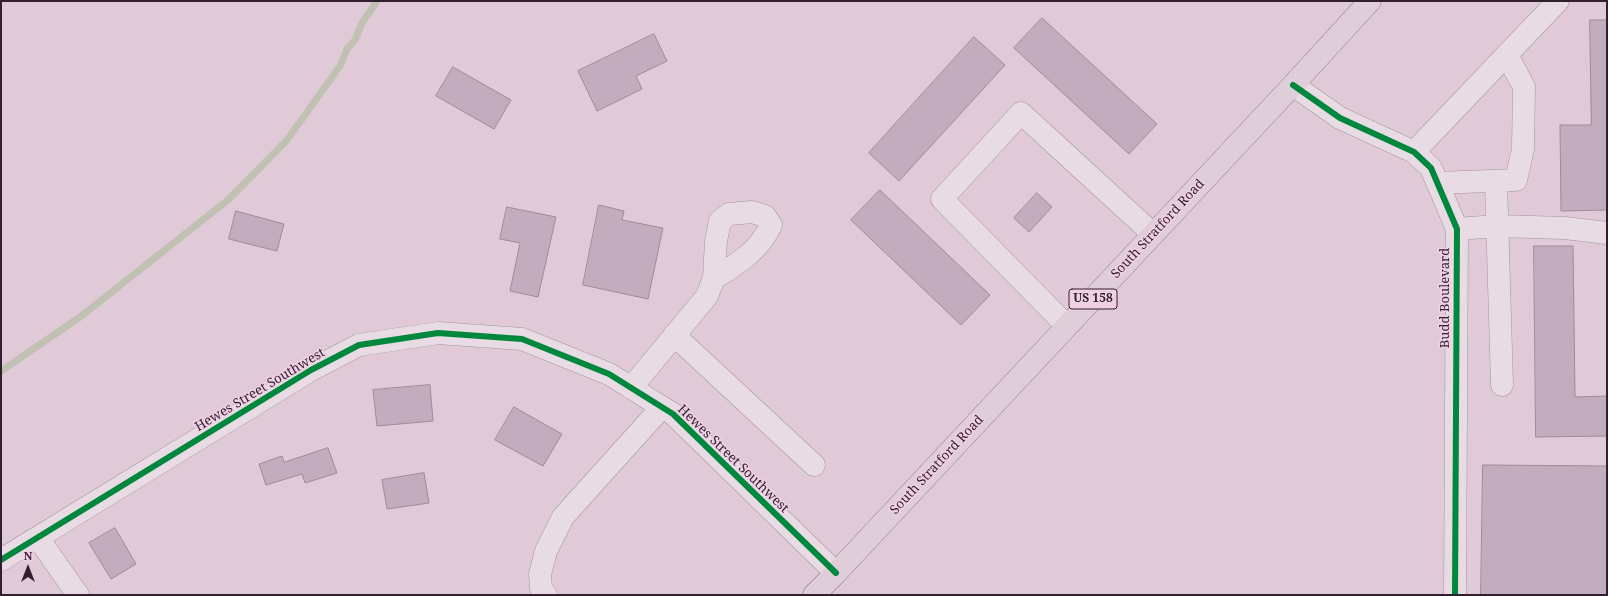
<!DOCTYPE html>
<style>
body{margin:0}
#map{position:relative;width:1608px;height:596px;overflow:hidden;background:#e0cad8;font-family:"Noto Serif",serif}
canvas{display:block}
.frame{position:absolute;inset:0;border:2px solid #311e2e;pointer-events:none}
.north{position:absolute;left:8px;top:548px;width:40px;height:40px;-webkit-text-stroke:3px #f0d0e4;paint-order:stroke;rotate:0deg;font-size:11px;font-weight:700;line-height:16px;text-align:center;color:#311e2e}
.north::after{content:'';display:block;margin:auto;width:14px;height:18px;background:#311e2e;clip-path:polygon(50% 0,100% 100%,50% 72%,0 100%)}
</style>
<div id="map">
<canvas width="1608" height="596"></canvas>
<div class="frame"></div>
<div class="north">N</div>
</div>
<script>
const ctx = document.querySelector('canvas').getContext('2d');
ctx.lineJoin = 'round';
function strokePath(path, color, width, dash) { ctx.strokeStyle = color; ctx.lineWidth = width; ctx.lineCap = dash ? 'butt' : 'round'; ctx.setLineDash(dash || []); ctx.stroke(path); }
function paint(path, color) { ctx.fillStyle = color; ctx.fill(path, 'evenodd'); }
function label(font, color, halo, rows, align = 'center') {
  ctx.font = font + ' "Noto Serif",serif'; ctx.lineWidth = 3; ctx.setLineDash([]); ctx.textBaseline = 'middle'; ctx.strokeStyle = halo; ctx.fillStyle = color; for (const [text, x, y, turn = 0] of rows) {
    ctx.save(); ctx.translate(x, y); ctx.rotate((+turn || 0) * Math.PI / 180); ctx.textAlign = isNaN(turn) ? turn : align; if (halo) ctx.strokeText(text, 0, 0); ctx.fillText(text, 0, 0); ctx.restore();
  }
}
strokePath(new Path2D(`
 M1,371L80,317L228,200L287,140L340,66L347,49L355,40L362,23L377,1`), '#c0c0b3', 7);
const building = new Path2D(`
 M1042,18L1157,124L1129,154L1014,48Z
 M1590,20H1607V210L1561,211L1560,125H1591Z
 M654,34L667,61L636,76L642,89L597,111L578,71Z
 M974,37L1005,65L899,181L869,153Z
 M453,67L511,100L494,129L436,96Z
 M880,190L990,295L961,325L851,220Z
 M1037,193L1052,207L1029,232L1014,218Z
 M599,205L624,211L622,220L663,228L648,299L583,285Z
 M507,207L556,217L538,297L510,291L520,243L500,239Z
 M236,211L284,224L277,251L229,239Z
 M1534,246H1573L1575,397L1607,396V436L1536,437Z
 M430,385L433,421L377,426L373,390Z
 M514,407L562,434L543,466L495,440Z
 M328,448L337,473L305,483L302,474L266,485L259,464L282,456L284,462Z
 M1483,465L1607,466V595H1481Z
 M424,473L429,503L387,509L382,480Z
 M115,528L136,564L111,579L89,543Z`);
paint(building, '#c3acbe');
strokePath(building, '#9f8a9a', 1);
const minor = new Path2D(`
 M1293,85L1340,118L1414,152L1431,168L1457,229L1455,595
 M1414,152L1558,1
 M1496,181L1502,385
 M1437,183L1516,180L1523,149L1524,87L1507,55
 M1457,229L1497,226L1565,228L1607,233
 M1067,326L942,199L1021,113L1153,234
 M674,335L814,465
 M631,388L707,296L714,278L716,241L720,221L729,214L752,212L765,216L771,225C759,251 738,264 714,278
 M38,538L78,595
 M1,560L311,370L359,345L438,333L522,339L609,374L673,414L836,573
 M546,595L541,588L540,574L546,551L563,517L662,407`);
const major = new Path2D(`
 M814,595L836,573L1293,85L1370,1`);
strokePath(minor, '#a4949f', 23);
strokePath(major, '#8a7a86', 23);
strokePath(minor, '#e8dbe3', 22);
strokePath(major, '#dfcdd9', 22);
strokePath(new Path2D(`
 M1293,85L1340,118L1414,152L1431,168L1457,229L1455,595
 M1,560L311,370L359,345L438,333L522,339L609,374L673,414L836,573`), '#00873e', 6);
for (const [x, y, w] of [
 [1093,299,48]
]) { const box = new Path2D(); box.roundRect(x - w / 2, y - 10, w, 20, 3); ctx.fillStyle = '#f0d0e4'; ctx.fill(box); strokePath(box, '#311e2e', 1); }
label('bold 12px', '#311e2e', null, [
 ["US 158",1093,299]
]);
label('13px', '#311e2e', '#f0d0e4', [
 ["South Stratford Road",1158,229,-47],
 ["Budd Boulevard",1445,298,-90],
 ["Hewes Street Southwest",260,390,-31],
 ["Hewes Street Southwest",733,459,44],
 ["South Stratford Road",937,465,-47]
]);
</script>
